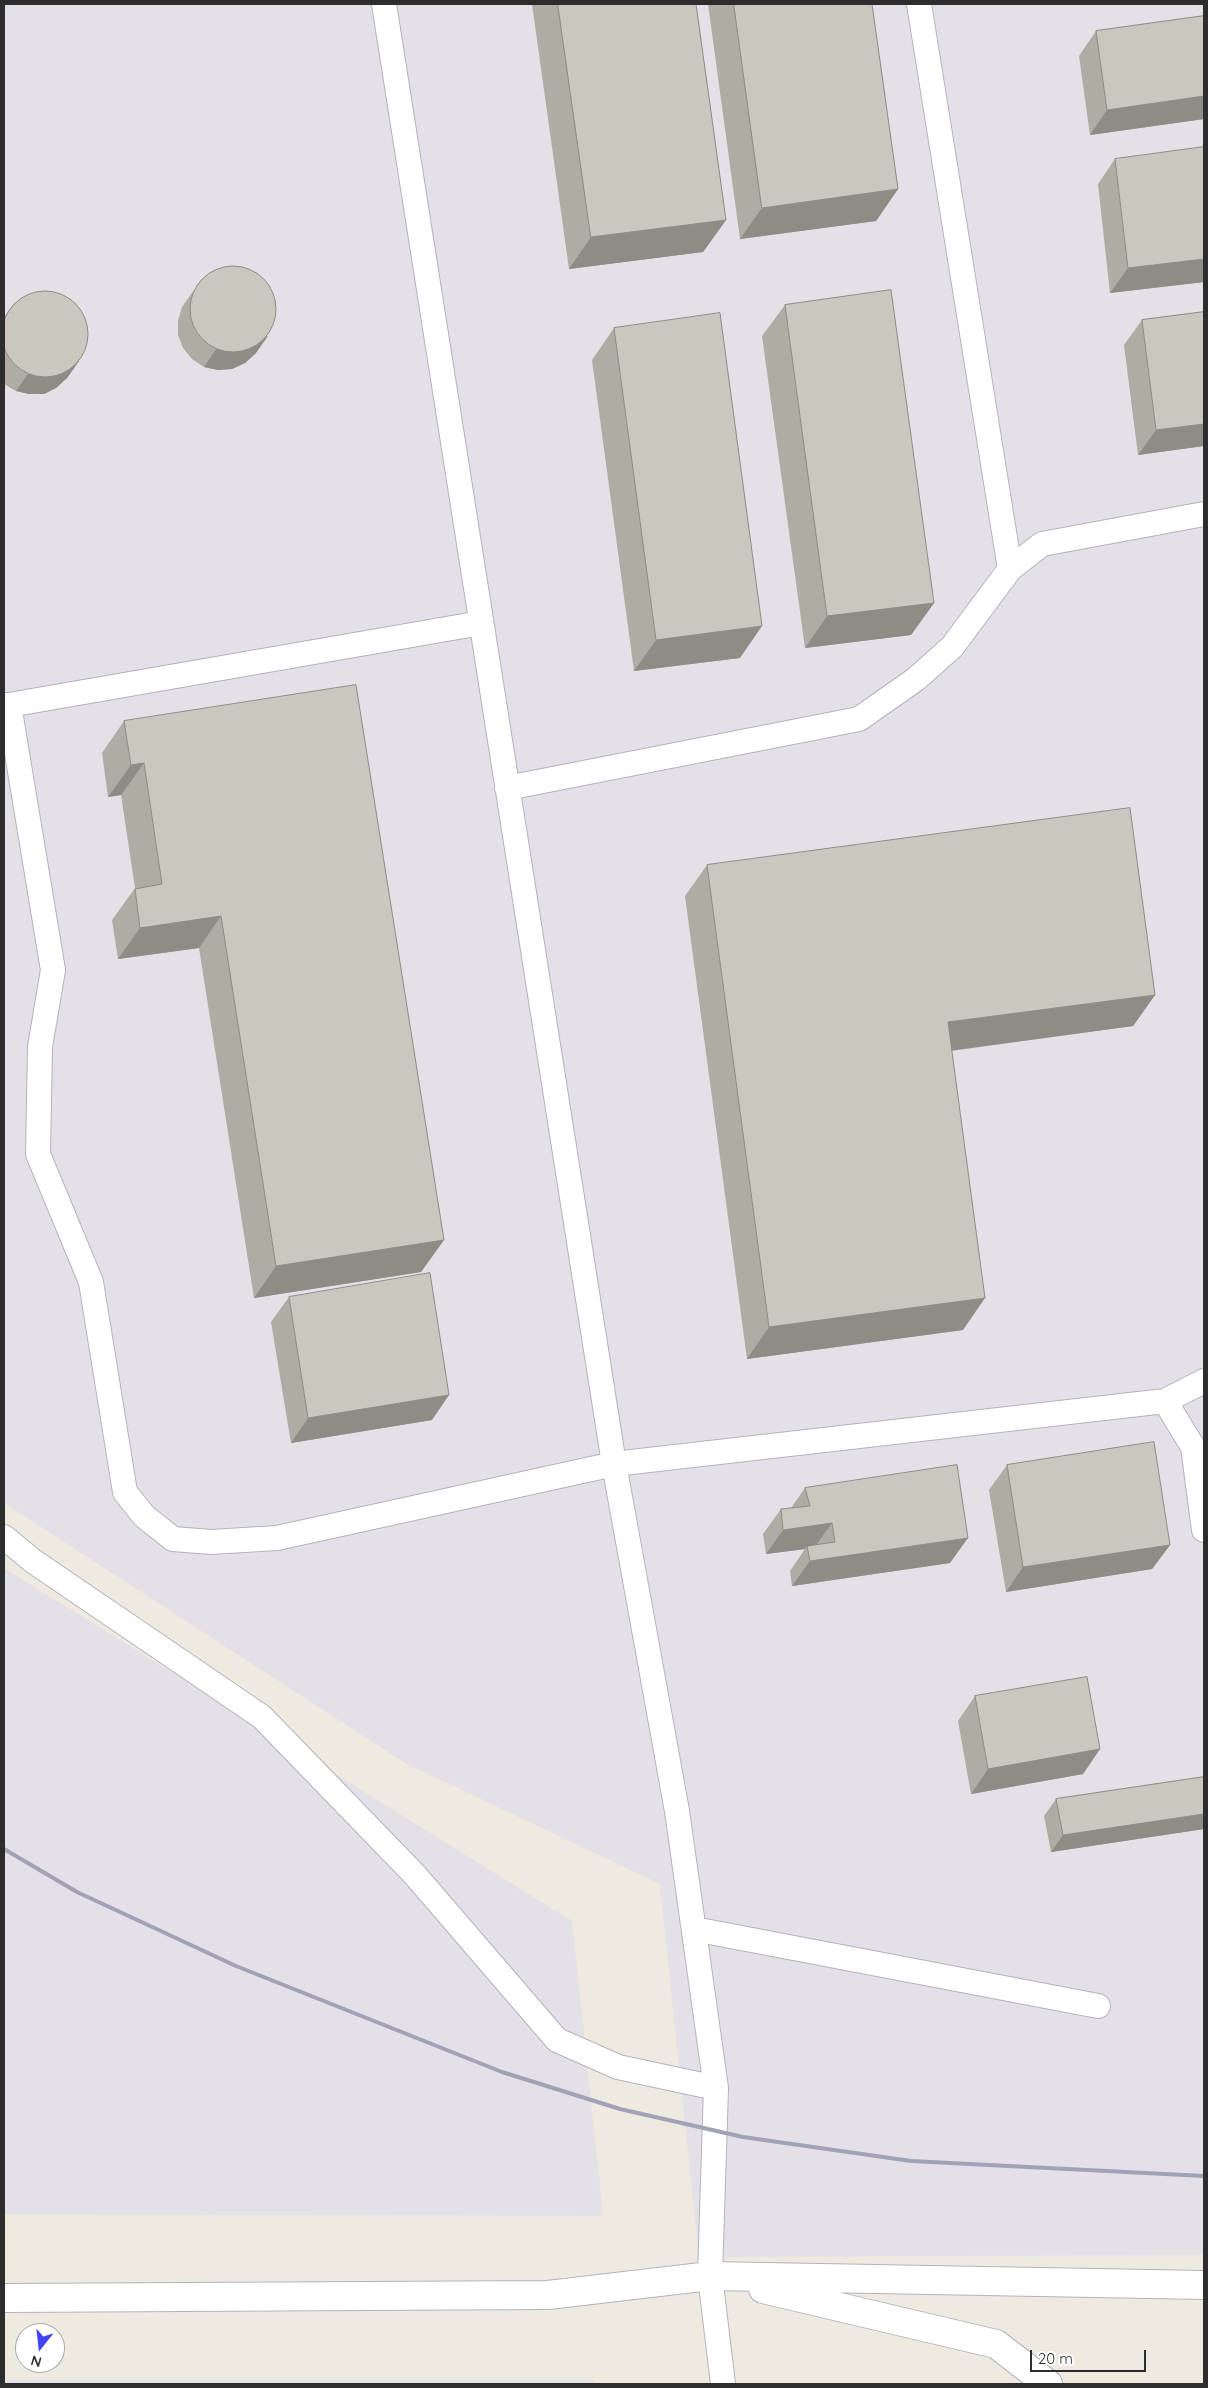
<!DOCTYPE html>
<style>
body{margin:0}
#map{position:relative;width:1208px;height:2388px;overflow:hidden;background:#eeeadf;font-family:Quicksand,sans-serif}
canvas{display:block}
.frame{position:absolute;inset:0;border:5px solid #2d2d2d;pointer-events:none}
.north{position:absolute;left:15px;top:2323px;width:50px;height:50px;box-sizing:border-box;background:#fff;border:1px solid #ababab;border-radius:50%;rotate:196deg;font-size:14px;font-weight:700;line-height:20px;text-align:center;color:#2d2d2d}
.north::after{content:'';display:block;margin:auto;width:18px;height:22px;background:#4244f8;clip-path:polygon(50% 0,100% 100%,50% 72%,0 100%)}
.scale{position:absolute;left:1030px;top:2350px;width:116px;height:22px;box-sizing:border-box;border:2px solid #2d2d2d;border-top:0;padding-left:6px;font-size:15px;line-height:18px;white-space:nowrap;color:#2d2d2d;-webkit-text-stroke:4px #fff;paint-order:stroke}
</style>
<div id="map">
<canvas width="1208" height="2388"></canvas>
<div class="frame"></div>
<div class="north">N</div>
<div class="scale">20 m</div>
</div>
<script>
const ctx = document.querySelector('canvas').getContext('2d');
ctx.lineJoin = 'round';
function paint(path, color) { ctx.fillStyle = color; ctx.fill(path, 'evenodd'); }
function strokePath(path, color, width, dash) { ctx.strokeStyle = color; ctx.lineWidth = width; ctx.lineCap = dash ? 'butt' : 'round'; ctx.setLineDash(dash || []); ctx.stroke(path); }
paint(new Path2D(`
 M4,4H1204V2255L699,2257L660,1884L405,1763L4,1503Z
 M4,1568L572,1921L603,2216L4,2214Z
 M4,2380H594V2384H4Z`), '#e3e0e7');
const lane = new Path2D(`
 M384,4L614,1464L677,1811L716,2088L710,2276L723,2384
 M919,4L1010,569
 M4,705H9L53,970L40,1047L38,1154L91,1282L125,1492L144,1516L173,1539L211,1542L277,1538L614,1464L1165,1401L1193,1447L1204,1530
 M9,705L481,623
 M507,788L859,719L916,679L952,647L1010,569L1042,544L1204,514
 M1165,1401L1204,1381
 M4,1537L33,1561L262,1717L415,1875L557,2040L618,2067L716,2088
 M694,1929L1098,2006`);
const street = new Path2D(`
 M763,2289L996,2344L1048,2384
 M4,2298L548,2295L710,2276L1204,2285`);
strokePath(lane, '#b3b3c0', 26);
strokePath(street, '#b3b3c0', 30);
strokePath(lane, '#fff', 24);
strokePath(street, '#fff', 28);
strokePath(new Path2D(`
 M4,1849L77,1892L236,1966L502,2072L620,2109L743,2137L911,2161L1204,2176`), '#a2a2b6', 4);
paint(new Path2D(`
 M532,4H696L726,220L703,252L569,269Z
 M708,4H872L898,189L876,221L740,239Z
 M1204,16V119L1090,135L1079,56L1096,31Z
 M1115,159L1204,282L1110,293L1098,184Z
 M194,290L256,353L245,363L232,369L218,370L204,367L192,359L183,348L178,335V321L182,307Z
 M15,302L79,361L67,378L56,388L44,394H29L16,391L4,384V317Z
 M785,305L934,603L911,635L805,648L762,336Z
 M1204,312V446L1138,455L1124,345L1142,320Z
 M614,328L740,658L634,671L592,360Z
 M124,721L444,1240L421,1272L254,1298L199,948L118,959L112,920L135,888L121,795L108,797L102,753Z
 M707,865L1155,995L1133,1026L951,1051L963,1330L747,1359L685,896Z
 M289,1297L432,1420L291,1443L271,1322Z
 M1007,1465L1170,1545L1152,1569L1006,1592L989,1490Z
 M805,1488L950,1563L792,1586L790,1571L805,1549L766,1554L763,1534L781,1509L791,1508Z
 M975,1696L1100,1749L1083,1774L971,1794L958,1721Z
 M1204,1777V1829L1051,1852L1044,1816L1056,1799Z`), '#aeaca3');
paint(new Path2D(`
 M1204,96V119L1090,135L1107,110Z
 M898,189L876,221L740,239L762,208Z
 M726,220L703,252L569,269L591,237Z
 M1204,259V282L1110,293L1128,268Z
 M268,336L256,353L245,363L232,369L218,370L204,367L216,349Z
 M79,361L67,378L56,388L44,394H29L16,391L28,374Z
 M1204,424V446L1138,455L1156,430Z
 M934,603L911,635L805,648L827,616Z
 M762,626L740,658L634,671L656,640Z
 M144,763L121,795L108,797L131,765Z
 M221,916L199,948L118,959L140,928Z
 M1155,995L1133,1026L925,1054L948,1022Z
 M444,1240L421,1272L254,1298L276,1266Z
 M985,1298L963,1330L747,1359L769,1327Z
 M449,1395L432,1420L291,1443L308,1418Z
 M832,1523L814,1548L807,1546L805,1549L766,1554L783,1530Z
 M968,1538L950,1563L792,1586L810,1561Z
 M1170,1545L1152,1569L1006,1592L1023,1567Z
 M1100,1749L1083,1774L971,1794L988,1769Z
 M1204,1814V1829L1051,1852L1063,1835Z`), '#8d8c85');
const building = new Path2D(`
 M558,4H696L726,220L591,237Z
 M734,4H872L898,189L762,208Z
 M1204,16V96L1107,110L1096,31Z
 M1204,147V259L1128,268L1115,159Z
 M190 309a43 43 0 1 1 86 0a43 43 0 1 1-86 0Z
 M891,290L934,603L827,616L785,305Z
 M2 334a43 43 0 1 1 86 0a43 43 0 1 1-86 0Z
 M1204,312V424L1156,430L1142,320Z
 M720,313L762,626L656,640L614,328Z
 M356,685L444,1240L276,1266L221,916L140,928L135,889L162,884L144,763L131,765L124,721Z
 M1130,808L1155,995L948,1022L985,1298L769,1327L707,865Z
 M430,1273L449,1395L308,1418L289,1297Z
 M1154,1442L1170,1545L1023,1567L1007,1465Z
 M957,1465L968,1538L810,1561L807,1546L835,1542L832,1523L783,1530L781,1509L810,1506L805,1488Z
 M1087,1677L1100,1749L988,1769L975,1696Z
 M1204,1777V1814L1063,1835L1056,1799Z`);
paint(building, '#cac8be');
strokePath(building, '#8d8c85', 1);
</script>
